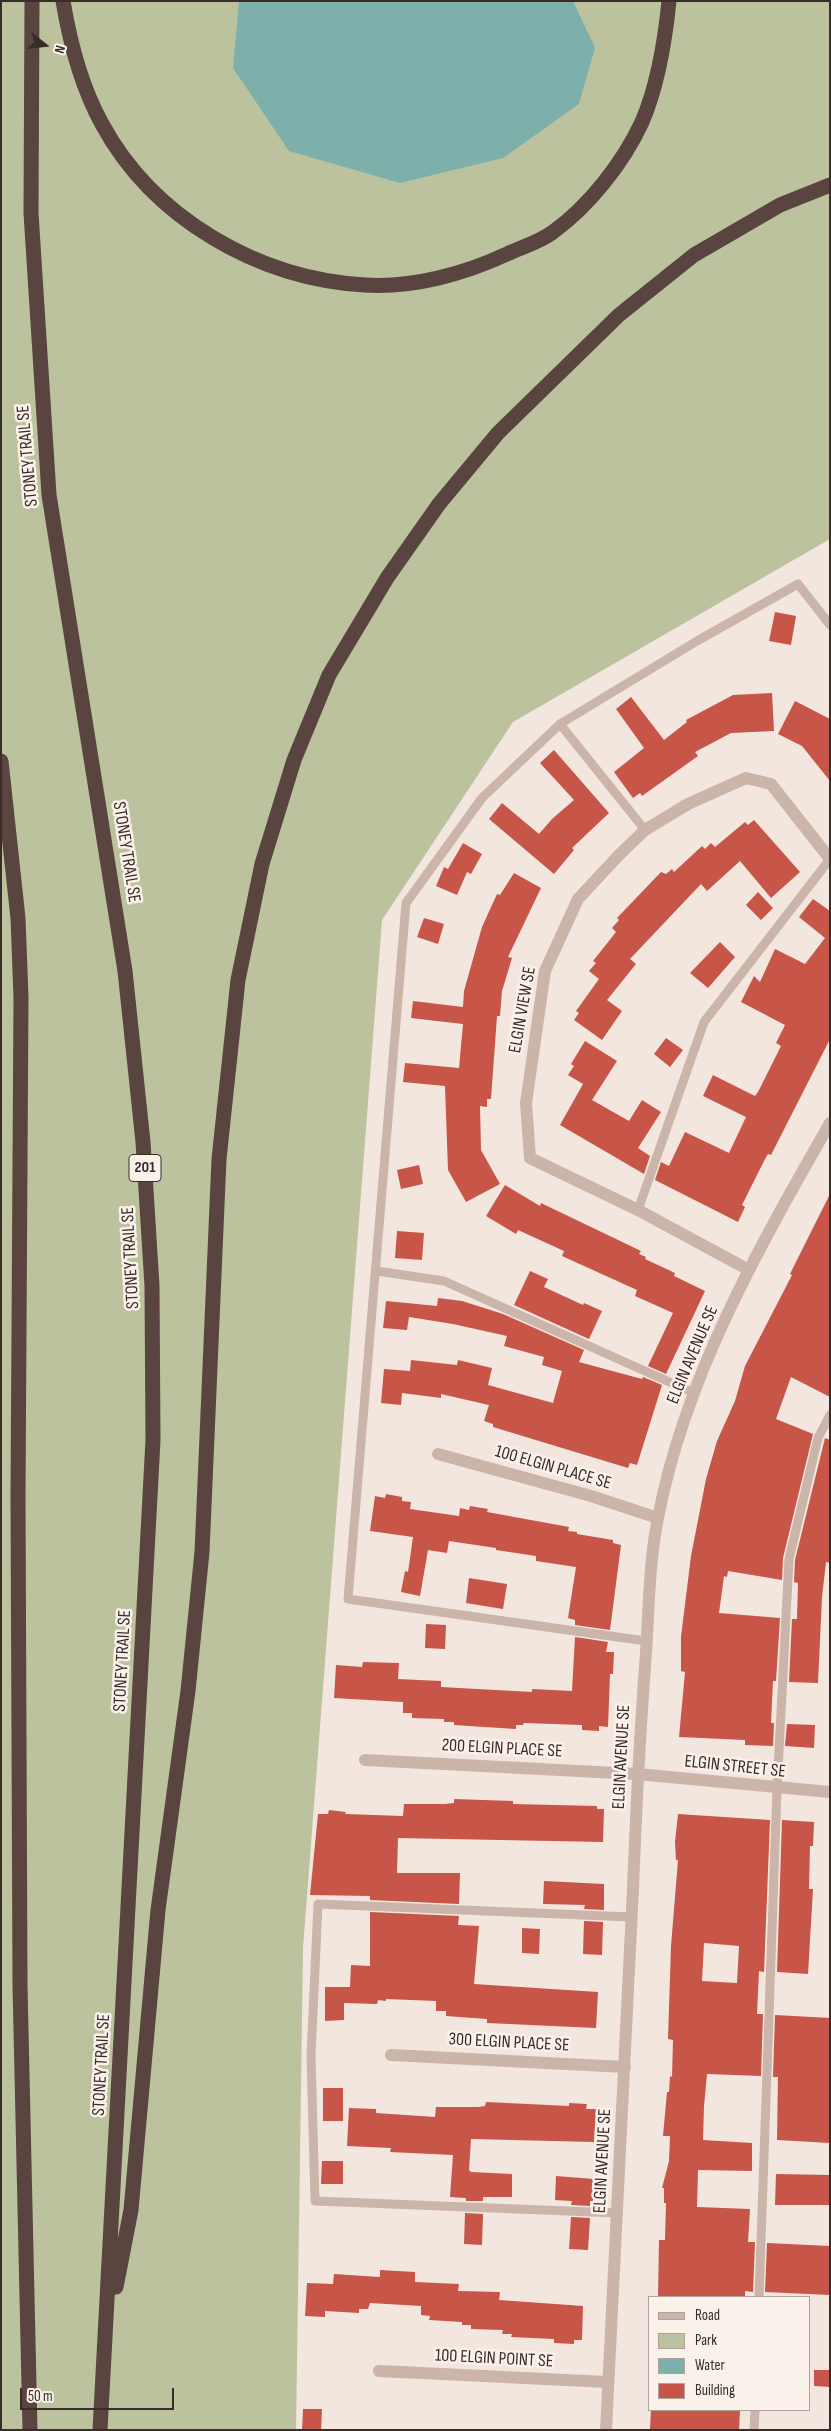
<!DOCTYPE html>
<style>
body{margin:0}
#map{position:relative;width:831px;height:2431px;overflow:hidden;background:#f3e6de;font-family:"Sofia Sans Condensed",sans-serif}
canvas{display:block}
.frame{position:absolute;inset:0;border:2px solid #392c29;pointer-events:none}
.legend{position:absolute;left:648px;top:2296px;width:162px;height:115px;box-sizing:border-box;background:#faf1eb;border:1px solid #ada29d;margin:0;padding:6px 9px;list-style:none;font-size:15px;color:#392c29}
.legend li{display:flex;align-items:center;gap:10px;height:25px}
.legend b{width:25px;border:1px solid #ada29d}
.north{position:absolute;left:20px;top:20px;width:50px;height:50px;-webkit-text-stroke:4px #faf1eb;paint-order:stroke;rotate:106deg;font-size:14px;font-weight:700;line-height:20px;text-align:center;color:#392c29}
.north::after{content:'';display:block;margin:auto;width:18px;height:22px;background:#392c29;clip-path:polygon(50% 0,100% 100%,50% 72%,0 100%)}
.scale{position:absolute;left:20px;top:2388px;width:154px;height:22px;box-sizing:border-box;border:2px solid #392c29;border-top:0;padding-left:6px;font-size:15px;line-height:18px;white-space:nowrap;color:#392c29;-webkit-text-stroke:4px #faf1eb;paint-order:stroke}
</style>
<div id="map">
<canvas width="831" height="2431"></canvas>
<div class="frame"></div>
<ul class="legend">
<li><b style="height:6px;background:#cbb4a9"></b>Road</li>
<li><b style="height:14px;background:#bbc29d"></b>Park</li>
<li><b style="height:14px;background:#7db0ab"></b>Water</li>
<li><b style="height:14px;background:#c75548"></b>Building</li>
</ul>
<div class="north">N</div>
<div class="scale">50 m</div>
</div>
<script>
const ctx = document.querySelector('canvas').getContext('2d');
ctx.lineJoin = 'round';
function paint(path, color) { ctx.fillStyle = color; ctx.fill(path, 'evenodd'); }
function strokePath(path, color, width, dash) { ctx.strokeStyle = color; ctx.lineWidth = width; ctx.lineCap = dash ? 'butt' : 'round'; ctx.setLineDash(dash || []); ctx.stroke(path); }
function label(font, color, halo, rows, align = 'center') {
  ctx.font = font + ' "Sofia Sans Condensed",sans-serif'; ctx.lineWidth = 5; ctx.setLineDash([]); ctx.textBaseline = 'middle'; ctx.strokeStyle = halo; ctx.fillStyle = color; for (const [text, x, y, turn = 0] of rows) {
    ctx.save(); ctx.translate(x, y); ctx.rotate((+turn || 0) * Math.PI / 180); ctx.textAlign = isNaN(turn) ? turn : align; if (halo) ctx.strokeText(text, 0, 0); ctx.fillText(text, 0, 0); ctx.restore();
  }
}
paint(new Path2D(`
 M1,1H830V539L513,722L382,920L303,1948L296,2430H1Z`), '#bbc29d');
paint(new Path2D(`
 M239,1H573L595,48L579,104L503,158L400,183L289,151L233,68Z`), '#7db0ab');
paint(new Path2D(`
 M775,612L796,616L791,645L769,641Z
 M772,693L774,731L731,733L695,752L698,756L642,796L640,793L633,798L614,772L644,748L616,709L631,697L664,740L687,722L686,720L733,695Z
 M795,701L830,719V781L802,746L778,734Z
 M554,750L609,813L572,848L574,850L554,874L489,819L502,803L539,834L552,819L574,800L540,763Z
 M754,820L800,872L771,898L740,861L707,891L701,884L630,959L636,964L607,1000L622,1011L602,1040L574,1020L579,1013L576,1011L599,979L589,971L596,963L593,961L616,932L612,928L619,920L617,918L661,872L666,874L672,869L674,872L702,846L705,849L711,843L715,847L745,822L748,825Z
 M463,843L482,854L471,874L467,872L457,895L436,886L444,867L448,869Z
 M514,873L541,888L508,957L512,958L502,991L500,1016H497L491,1099H487V1107L480,1106L481,1150L500,1184L466,1202L448,1170L445,1086L403,1082L405,1063L459,1068L463,1024L411,1018L413,1001L463,1007L464,991L482,927L497,894L500,895Z
 M758,892L773,908L761,920L746,905Z
 M813,899L830,911V1039L771,1155L768,1154L764,1161L742,1205L745,1207L738,1222L655,1180L661,1162L669,1166L685,1132L729,1153L746,1117L703,1096L713,1075L755,1096L758,1092L781,1046L776,1043L785,1025L741,1002L754,976L760,982L775,949L805,964L825,938L799,917Z
 M424,918L444,924L438,944L417,937Z
 M720,942L735,957L708,988L690,973Z
 M666,1038L683,1050L670,1067L654,1054Z
 M585,1041L617,1061L592,1100L629,1121L642,1100L661,1112L638,1148L650,1156L644,1174L560,1125L583,1084L568,1075L574,1066L571,1064Z
 M419,1165L423,1184L401,1189L397,1170Z
 M505,1185L540,1206L541,1203L641,1251L639,1254L646,1257L645,1259L675,1273L674,1276L705,1291L666,1374L648,1366L673,1313L635,1296L637,1290L562,1256L564,1251L518,1230L516,1234L486,1216Z
 M830,1194V1397L791,1377L776,1419L813,1434L783,1558L782,1580L728,1571L727,1577L724,1576L719,1613L780,1618L776,1681H773L771,1723H774L773,1746L745,1745V1740L679,1737L685,1672L681,1671V1637L691,1556L706,1479L717,1441L735,1401L745,1366L792,1275L790,1274Z
 M397,1231L424,1233L422,1260L395,1258Z
 M530,1271L548,1279L544,1287L583,1305L584,1303L602,1311L589,1339L514,1305Z
 M438,1298L462,1301L503,1314L584,1350L579,1362L642,1379L643,1377L662,1385L637,1465L630,1463L628,1468L493,1427V1424L484,1421L489,1405L441,1394V1398L402,1393L401,1405L381,1403L384,1369L410,1371L411,1360L457,1365L458,1360L492,1368L488,1385L553,1403L562,1371L542,1365L544,1357L504,1346L507,1336L453,1324L409,1317L407,1330L383,1328L386,1301L437,1306Z
 M825,1438L830,1440V1563L826,1562L822,1597L818,1683L789,1682L792,1619H797L798,1583L794,1582L795,1560Z
 M386,1494L402,1497V1501L411,1502L410,1509L459,1516L460,1508L469,1510L470,1506L488,1509L487,1512L569,1527L568,1531L577,1532V1534L613,1540V1543L621,1545L610,1630L575,1625V1620L568,1618L576,1567L536,1561V1556L496,1550V1548L449,1541L447,1553L428,1550L420,1596L401,1592L405,1571L408,1572L413,1537L370,1531L375,1496L385,1498Z
 M469,1578L507,1584L503,1609L466,1603Z
 M426,1624L446,1625L445,1649L425,1648Z
 M575,1637L608,1642L606,1652H614L613,1674H610L608,1727L599,1726V1731L582,1730V1725L524,1723L523,1725H516V1729L454,1725V1722H444V1719L412,1718V1713H403V1702L334,1698L336,1665L362,1667L363,1662L399,1663L398,1679L441,1681V1687L532,1692V1689L572,1691Z
 M787,1724L815,1725L814,1748L785,1746Z
 M454,1799L513,1801V1804L597,1806V1809H604L603,1842L398,1838L397,1873H460L459,1904L370,1900V1896L310,1895L318,1814H328L329,1810L346,1812L345,1814L403,1816L404,1804H445L454,1803Z
 M678,1814L770,1820L764,1972L759,1971L757,2014H763L761,2076L707,2074L704,2106L703,2140L752,2143V2171L698,2170L697,2207L750,2209L748,2242H755L753,2292L745,2291V2297H658L659,2240H665L666,2203H664V2188H662L669,2161L670,2136H663L667,2092H669L670,2076L672,2077L673,2040L668,2039L671,1946L678,1860H676L675,1842ZM704,1943L739,1946L737,1983L702,1981Z
 M782,1820L814,1822L813,1846H810L809,1889H813L808,1974L777,1972Z
 M544,1881L604,1884V1910L584,1909L585,1905L543,1904Z
 M370,1912L459,1916L458,1925L479,1926L474,1984L598,1992L596,2028L487,2023V2019L446,2016V2011H436V2001L386,1999V2001L378,2000L377,2004L344,2003V2020L325,2021V1987H350L351,1965L370,1966Z
 M584,1921L603,1922L602,1955L583,1954Z
 M522,1928L540,1929L539,1954L522,1953Z
 M775,2015L830,2018V2143L777,2140L778,2077H773Z
 M323,2088H343V2121H323Z
 M486,2102L569,2106V2103L587,2104L586,2109H596L594,2142L471,2139L469,2170L471,2172L512,2174V2197H483V2201H466V2198L450,2197L453,2155L390,2152L391,2148L347,2146L349,2108L376,2109V2113L435,2117L436,2107H478L485,2106Z
 M322,2161H343V2184H321Z
 M776,2174L830,2175V2205H775Z
 M556,2176L594,2179L593,2201H590V2206L571,2205L572,2201L555,2200Z
 M465,2213L483,2214L482,2245L464,2244Z
 M571,2217L590,2218L588,2250L569,2249Z
 M767,2243L830,2246V2295L765,2292Z
 M380,2270L415,2272V2282L459,2284L458,2291L500,2292L499,2300L583,2306L582,2340H574V2344L554,2343V2339L511,2337L512,2334H502L503,2330L471,2329V2325H462V2322L429,2320L430,2316L421,2315V2306L370,2303L368,2309H359V2313L325,2311V2317L305,2316L307,2283L333,2284L334,2274L380,2277Z
 M814,2370H830V2387L814,2386Z
 M303,2409H322L321,2430H302Z
 M651,2410H740L739,2430L650,2429Z`), '#c75548');
strokePath(new Path2D(`
 M560,724L645,830
 M638,1210L704,1022L830,859
 M377,1271L444,1281L694,1393
 M646,1641L348,1599L406,903L482,798L560,724L697,641L798,584L830,625
 M618,2213L315,2201L311,2055L318,1904L631,1917
 M759,2297L777,1789L789,1559L818,1438L830,1415
 M754,2430L755,2410`), '#cbb4a9', 9);
strokePath(new Path2D(`
 M749,1270L638,1210L530,1158L526,1103L545,971L578,899L619,855L645,830L688,804L746,778L771,784L830,859
 M438,1454L591,1496L658,1518
 M365,1760L637,1774L830,1792
 M391,2055L625,2067
 M379,2371L608,2382
 M606,2430C614,2250 625,2070 633,1889C636,1810 640,1732 646,1653C649,1608 649,1562 658,1518C685,1376 759,1247 830,1123`), '#cbb4a9', 12);
strokePath(new Path2D(`
 M32,1L31,213L49,495L125,971L143,1142L152,1286L153,1440L100,2430
 M63,1C70,43 81,86 102,124C153,218 258,279 365,285C413,288 464,274 507,254C522,247 540,242 553,232C589,206 623,163 642,122C658,85 665,41 669,1
 M1,761L18,918L21,997L18,1496L20,1985L30,2430
 M116,2287L131,2210L158,1910L188,1691L202,1552L219,1159L238,980L262,864L294,760L329,675L387,578L439,504L498,433L619,315L694,255L780,205L830,185`), '#594440', 15);
for (const [x, y, w] of [
 [145,1168,32]
]) { const box = new Path2D(); box.roundRect(x - w / 2, y - 13.5, w, 27, 4); ctx.fillStyle = '#faf1eb'; ctx.fill(box); strokePath(box, '#392c29', 1); }
label('bold 16px', '#392c29', null, [
 ["201",145,1168]
]);
label('18px', '#392c29', '#faf1eb', [
 ["STONEY TRAIL SE",28,456,-95],
 ["STONEY TRAIL SE",126,852,81],
 ["ELGIN VIEW SE",523,1010,-80],
 ["STONEY TRAIL SE",131,1258,-93],
 ["ELGIN AVENUE SE",693,1355,-67],
 ["100 ELGIN PLACE SE",553,1468,16],
 ["STONEY TRAIL SE",123,1661,-87],
 ["200 ELGIN PLACE SE",502,1749,3],
 ["ELGIN AVENUE SE",622,1757,-87],
 ["ELGIN STREET SE",735,1767,6],
 ["300 ELGIN PLACE SE",509,2043,3],
 ["STONEY TRAIL SE",102,2065,-87],
 ["ELGIN AVENUE SE",603,2161,-87],
 ["100 ELGIN POINT SE",494,2359,3]
]);
</script>
